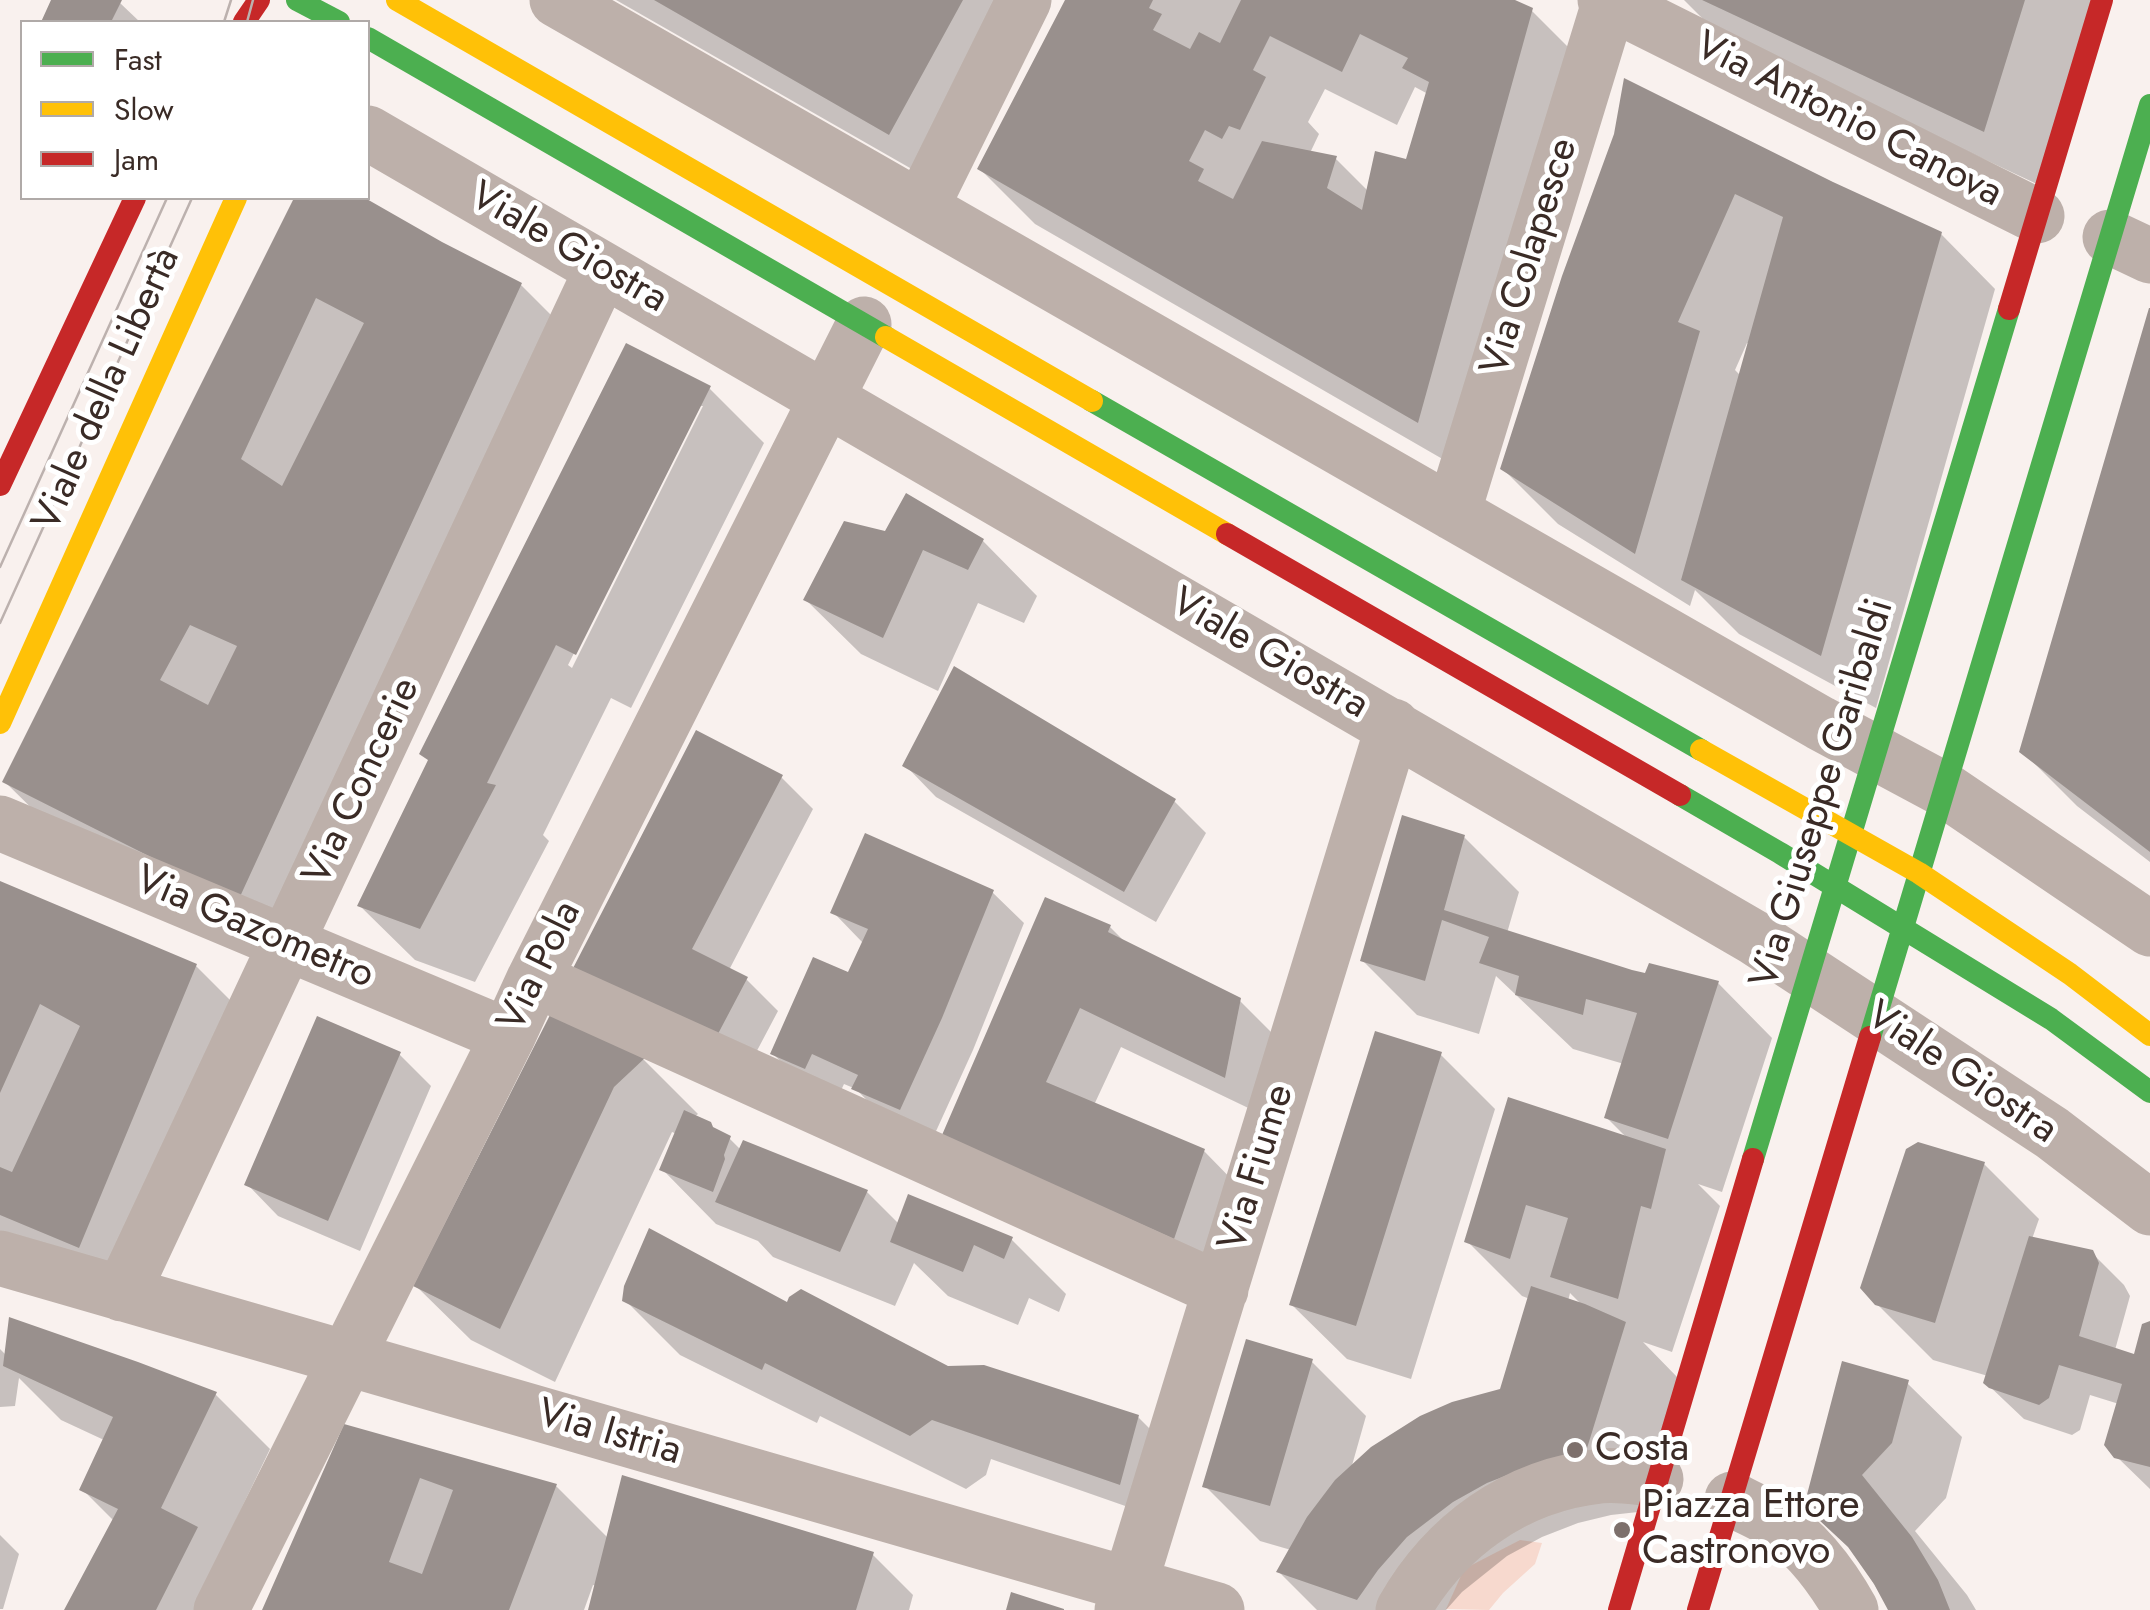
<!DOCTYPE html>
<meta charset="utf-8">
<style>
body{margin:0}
#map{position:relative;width:2150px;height:1610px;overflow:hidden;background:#f9f1ee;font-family:Jost,sans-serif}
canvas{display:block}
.legend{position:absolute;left:20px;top:20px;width:350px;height:180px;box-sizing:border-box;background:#fff;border:2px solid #b0aaa8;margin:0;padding:12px 18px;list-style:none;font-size:30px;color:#3a2b26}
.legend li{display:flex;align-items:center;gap:20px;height:50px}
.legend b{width:50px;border:2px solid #b0aaa8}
</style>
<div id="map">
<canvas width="2150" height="1610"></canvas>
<ul class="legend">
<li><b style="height:12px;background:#4caf50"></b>Fast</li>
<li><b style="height:12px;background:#ffc107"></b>Slow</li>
<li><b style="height:12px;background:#c62828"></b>Jam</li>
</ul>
</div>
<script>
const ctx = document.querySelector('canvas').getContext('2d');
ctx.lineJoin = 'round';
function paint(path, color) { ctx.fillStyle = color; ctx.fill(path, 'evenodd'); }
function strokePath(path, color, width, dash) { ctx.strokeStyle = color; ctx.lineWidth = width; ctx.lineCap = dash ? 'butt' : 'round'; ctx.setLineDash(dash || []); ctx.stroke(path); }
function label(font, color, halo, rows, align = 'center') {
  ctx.font = font + ' Jost,sans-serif'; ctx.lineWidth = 10; ctx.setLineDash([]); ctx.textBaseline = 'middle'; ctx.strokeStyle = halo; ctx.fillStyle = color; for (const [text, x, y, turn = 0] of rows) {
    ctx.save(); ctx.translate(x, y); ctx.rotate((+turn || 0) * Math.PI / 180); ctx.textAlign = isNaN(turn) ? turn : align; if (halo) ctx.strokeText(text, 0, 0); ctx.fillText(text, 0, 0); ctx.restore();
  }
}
paint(new Path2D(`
 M1520,1540L1542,1543L1535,1564L1503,1593L1489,1610L1446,1609L1464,1569Z`), '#f7d9ce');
paint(new Path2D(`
 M54,0H114L120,3L140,22H44Z
 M616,0H1044L945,188Z
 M1068,0H1509L1531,10L1586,65L1472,476L1035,224L980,169ZM1415,87L1428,94L1408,162L1369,192L1336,159L1310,153L1319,134L1308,122L1325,89L1397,125Z
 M1684,0H2096L2039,185L1719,35Z
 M1617,134L1832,184L1941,234L1995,289L1876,708L1739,634L1695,590L1690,606L1558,524L1503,469ZM1747,343L1750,344L1741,376L1735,370Z
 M297,198H360L441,244L521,285L576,340L293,954L60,836L5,782Z
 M2150,315V862L2077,806L2022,751Z
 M709,388L764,443L631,708L611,698L543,835L549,841L475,982L415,960L360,906ZM698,406H703L572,668L568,665Z
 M886,534L983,541L1037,596L1024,623L978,603L938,691L861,654L806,600Z
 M905,765L1174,801L1206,833L1156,922L936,797Z
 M781,777L813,809L729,970L746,979L778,1011L742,1079L604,1007Z
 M1464,837L1519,892L1507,933L1647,976L1718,983L1772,1038L1722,1192L1698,1184L1720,1206L1672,1352L1643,1342L1679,1379L1638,1512L1611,1515L1578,1523L1542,1537L1507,1556L1462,1592L1446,1610H1317L1279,1572L1291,1550L1260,1541L1205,1486L1311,1361L1366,1416L1351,1469L1502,1391L1530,1299L1522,1296L1467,1241L1628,1139L1607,1118L1624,1064L1573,1049L1496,976L1479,1034L1417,1015L1362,960ZM1570,1293L1583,1306L1568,1301Z
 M0,884L196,966L237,1007L120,1287L0,1237Z
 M992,892L1024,923L973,1050L932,1140L886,1120L856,1089L844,1084L837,1099L805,1085L773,1054L849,976L864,944L833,912Z
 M1110,927L1127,944L1239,1000L1280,1041L1265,1116L1121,1047L1094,1105L1204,1151L1244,1192L1214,1278L986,1175Z
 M551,1018L644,1060L698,1114L694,1117L729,1138L741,1150L867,1192L899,1224L1011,1239L1066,1294L1059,1312L1029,1298L1018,1325L948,1296L914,1263L895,1306L773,1257L758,1241L716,1224L662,1169L677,1134L672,1132L555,1382L471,1340L416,1286Z
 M399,1054L431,1086L360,1251L278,1216L247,1184Z
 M1440,1054L1495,1109L1411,1379L1347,1359L1292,1305Z
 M1984,1164L2039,1219L2032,1239L2091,1252L2124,1285L2130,1296L2115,1350L2135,1357L2150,1324V1489L2116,1456L2119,1404L2090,1395L2080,1430L2072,1435L2024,1419L1986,1383L1988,1376L1933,1360L1877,1304Z
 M625,1300L788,1305L948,1368L1138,1417L1170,1449L1151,1515L991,1459L986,1475L966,1489L820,1416L817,1423L680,1355Z
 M0,1349L7,1356L215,1394L270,1449L220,1553L238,1610H67L114,1521L82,1489L104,1440L61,1420L19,1378L15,1406L0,1407Z
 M1907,1383L1962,1437L1946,1498L1915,1531L1967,1595L1976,1610H1890L1855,1553L1807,1505Z
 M345,1427L556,1486L609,1539L872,1554L913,1595L909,1610H591L597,1586L593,1585L584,1610H265Z
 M0,1535L19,1554L3,1609H0Z`), '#0003');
paint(new Path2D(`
 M51,0H122L111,22H41Z
 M654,0H963L889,135Z
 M1065,0H1153L1149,8L1162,14L1153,30L1190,49L1199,32L1220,43L1241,0H1515L1533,8L1418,423L977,169ZM1360,34L1408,58L1402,68L1429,82L1406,159L1375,151L1362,210L1327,188L1337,156L1262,141L1233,199L1198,181L1204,169L1189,161L1205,130L1222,139L1229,126L1240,130L1266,77L1253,70L1270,36L1342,72Z
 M1702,0H2025L1984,132Z
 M1624,78L1833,182L1942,232L1821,656L1681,580L1783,217L1735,194L1678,322L1700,331L1635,554L1500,469L1562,276L1614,134Z
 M294,198H365L442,242L522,283L238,901L2,782ZM316,298L364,323L282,486L241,459ZM190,625L237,646L208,705L160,680Z
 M2149,308H2150V852L2019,752Z
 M626,343L711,386L576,655L556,645L487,783L496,785L420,929L357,906L428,760L419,754Z
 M906,493L984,539L968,570L923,550L883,638L803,600L844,521L885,531Z
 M954,666L1176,799L1124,892L902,766Z
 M696,730L783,775L692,949L748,977L710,1049L569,976Z
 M1402,815L1465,835L1444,910L1632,970L1645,973L1649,963L1719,981L1668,1139L1604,1118L1637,1013L1586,999L1583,1015L1515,995L1519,976L1479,963L1489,937L1442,920L1425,981L1360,961Z
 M865,833L994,890L942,1018L900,1110L851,1089L858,1075L812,1054L805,1069L770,1054L813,957L848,972L868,929L830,913Z
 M0,881L197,964L79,1248L0,1215V1167L12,1172L80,1026L40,1004L0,1093Z
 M1045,897L1111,925L1108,932L1241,998L1225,1078L1080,1008L1046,1082L1205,1149L1174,1239L942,1135Z
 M550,1015L645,1058L614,1087L500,1329L413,1286Z
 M317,1016L401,1052L328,1221L244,1185Z
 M1375,1031L1442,1052L1356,1326L1289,1305Z
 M1508,1097L1666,1149L1651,1209L1641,1206L1618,1299L1550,1277L1568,1218L1526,1205L1510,1259L1464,1242Z
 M684,1110L711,1122L713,1127L731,1136L724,1155L725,1159L713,1192L659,1170Z
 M743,1140L868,1190L840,1252L715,1202Z
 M1918,1142L1985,1162L1935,1323L1875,1305L1860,1288L1906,1149Z
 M908,1194L1013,1237L1004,1259L974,1245L963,1272L890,1242Z
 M649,1228L787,1302L789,1297L801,1289L948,1366L984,1365L1139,1415L1120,1485L932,1420L910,1436L765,1363L762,1370L622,1301L624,1286Z
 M2029,1236L2093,1250L2099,1263L2079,1336L2134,1354L2142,1324L2150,1321V1467L2114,1458L2104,1445L2122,1384L2059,1365L2049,1398L2039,1405L1989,1388L1983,1383Z
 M1531,1286L1585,1304L1626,1322L1584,1458L1523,1469L1487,1483L1453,1502L1407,1537L1378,1570L1357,1600L1276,1572L1307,1517L1335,1480L1371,1447L1420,1416L1452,1402L1500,1389Z
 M9,1317L138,1362L217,1392L161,1508L198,1527L156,1610H64L118,1509L79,1490L113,1417L3,1366Z
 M1246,1339L1313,1359L1270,1506L1202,1487Z
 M1842,1361L1909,1380L1892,1443L1862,1475L1912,1537L1938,1580L1950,1610H1888L1874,1584L1848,1547L1804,1506Z
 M344,1424L557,1484L509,1610H262ZM420,1478L453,1490L422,1574L389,1562Z
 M622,1475L874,1552L856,1610H588Z
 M1011,1592L1064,1609V1610H1006Z`), '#99908d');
strokePath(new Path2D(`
 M557,0L1820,723L1945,790L2150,929
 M1605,0L2037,216
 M368,133L1755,938L2052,1133L2150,1208
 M921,208L1024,0
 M2110,237L2150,256
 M1453,513L1610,0
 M0,823L508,1036
 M534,979L1221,1290
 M0,1258L1217,1610
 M122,1294L602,269
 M1732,1499C1746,1507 1761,1513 1774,1521C1807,1543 1832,1576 1851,1610
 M221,1610L508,1036L534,979L864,324
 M1122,1610L1393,726
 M1403,1610C1445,1536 1515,1485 1601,1476C1619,1474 1638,1478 1656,1479`), '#bdb0aa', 55);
strokePath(new Path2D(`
 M297,0L339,22
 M368,38L886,337
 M1092,401L1701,750
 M1680,795L1780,853L2051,1019L2150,1092
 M1870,1037L2150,105
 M1753,1159L2009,309`), '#4caf50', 22);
strokePath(new Path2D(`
 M397,0L1092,401
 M886,337L1227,534
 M0,723L236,198
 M1701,750L1919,873L2070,974L2150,1035`), '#ffc107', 22);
strokePath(new Path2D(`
 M244,22L259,0
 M2009,309L2102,0
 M0,485L135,198
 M1227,534L1680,795
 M1619,1610L1753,1159
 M1698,1610L1870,1037`), '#c62828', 22);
strokePath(new Path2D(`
 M224,22L231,0
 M247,22L253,0
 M0,567L167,198
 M0,623L192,198`), '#bcb1ae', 2.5);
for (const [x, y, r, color] of [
 [1575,1450,10,"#7d706c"],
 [1622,1530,10,"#7d706c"]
]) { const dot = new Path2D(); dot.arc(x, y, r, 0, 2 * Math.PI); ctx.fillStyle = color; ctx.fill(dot); strokePath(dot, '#fff', 4); }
label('40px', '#3a2b26', '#fff', [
 ["Via Antonio Canova",1848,121,27],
 ["Viale Giostra",568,249,30],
 ["Via Colapesce",1531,257,-73],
 ["Viale della Libertà",108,390,-66],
 ["Viale Giostra",1269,655,30],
 ["Via Concerie",363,782,-65],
 ["Via Giuseppe Garibaldi",1824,794,-73],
 ["Via Gazometro",254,929,23],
 ["Via Pola",541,967,-64],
 ["Viale Giostra",1961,1074,34],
 ["Via Fiume",1258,1168,-73],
 ["Via Istria",609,1434,16]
]);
label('40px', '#3a2b26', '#fff', [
 ["Costa",1595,1450],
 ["Piazza Ettore",1642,1507],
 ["Castronovo",1642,1553]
], 'left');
</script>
